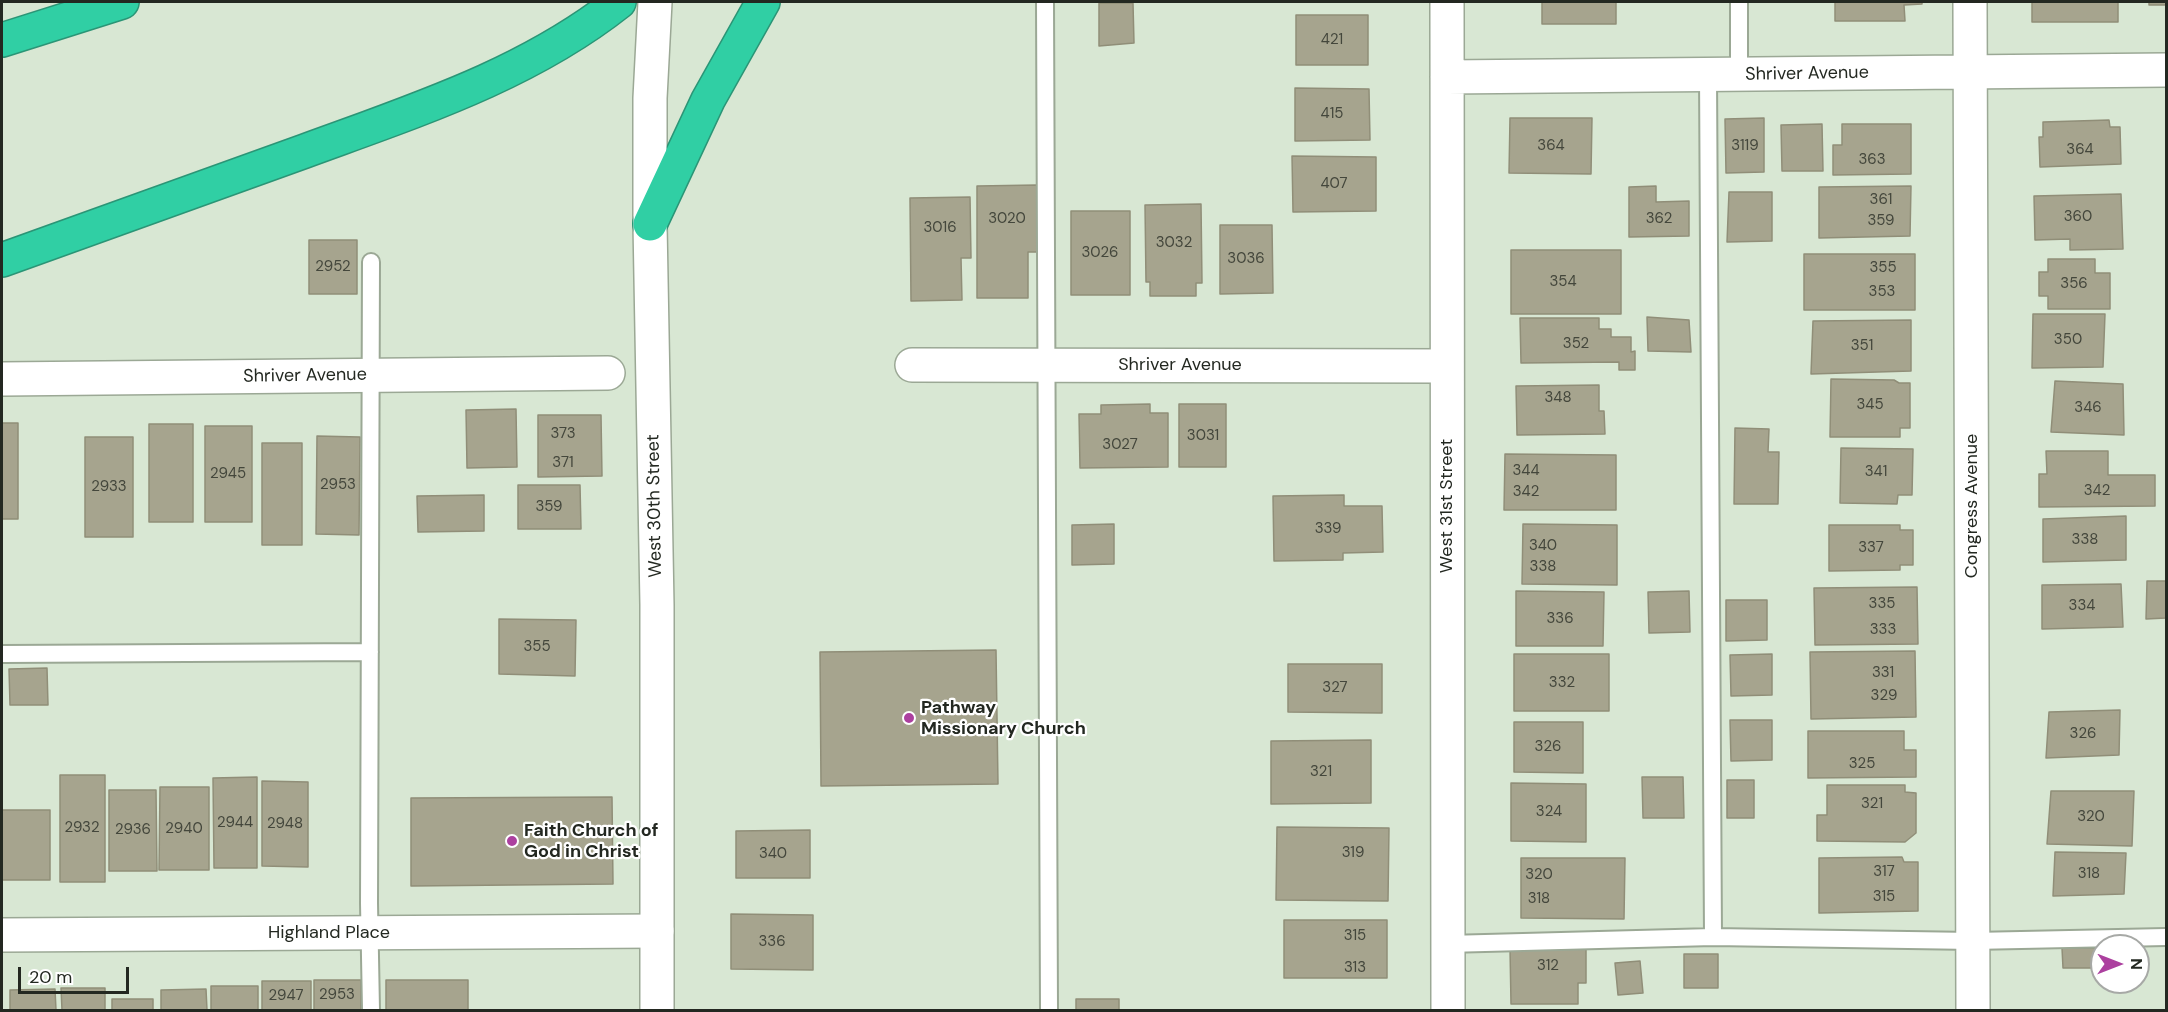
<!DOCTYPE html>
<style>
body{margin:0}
#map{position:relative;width:2168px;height:1012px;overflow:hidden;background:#d8e7d3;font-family:"DM Sans",sans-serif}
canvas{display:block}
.frame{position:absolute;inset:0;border:3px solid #232821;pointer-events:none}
.north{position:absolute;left:2090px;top:934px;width:60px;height:60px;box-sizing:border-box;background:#fff;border:2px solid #a7a9a6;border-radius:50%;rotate:90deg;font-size:16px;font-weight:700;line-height:24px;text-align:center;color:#232821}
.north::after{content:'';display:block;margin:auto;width:21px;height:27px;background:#ac409f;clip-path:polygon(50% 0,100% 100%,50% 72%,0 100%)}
.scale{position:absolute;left:18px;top:967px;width:111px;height:27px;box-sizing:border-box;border:3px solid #232821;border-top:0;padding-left:8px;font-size:18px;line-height:21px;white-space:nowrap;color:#232821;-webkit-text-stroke:4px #fff;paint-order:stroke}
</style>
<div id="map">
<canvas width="2168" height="1012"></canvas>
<div class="frame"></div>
<div class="north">N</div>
<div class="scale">20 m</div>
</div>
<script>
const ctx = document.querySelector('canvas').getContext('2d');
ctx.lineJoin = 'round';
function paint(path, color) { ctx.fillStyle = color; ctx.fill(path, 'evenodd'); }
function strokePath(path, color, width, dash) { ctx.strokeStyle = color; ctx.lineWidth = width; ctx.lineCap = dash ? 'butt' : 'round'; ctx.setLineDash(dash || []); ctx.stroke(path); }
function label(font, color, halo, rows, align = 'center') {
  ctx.font = font + ' "DM Sans",sans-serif'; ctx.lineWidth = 4.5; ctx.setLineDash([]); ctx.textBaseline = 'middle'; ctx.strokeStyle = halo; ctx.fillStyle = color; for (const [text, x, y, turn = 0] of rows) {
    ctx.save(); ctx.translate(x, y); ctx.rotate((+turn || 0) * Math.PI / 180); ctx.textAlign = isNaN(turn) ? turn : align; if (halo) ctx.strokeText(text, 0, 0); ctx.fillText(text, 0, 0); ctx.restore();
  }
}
const building = new Path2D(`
 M1542,2H1616V24H1542Z
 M1835,2H1922V4L1904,5L1905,21H1835Z
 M2032,2H2118V22H2032Z
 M2149,2H2166V5H2149Z
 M1099,3H1133L1134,43L1099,46Z
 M1296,15H1368V65H1296Z
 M1295,88L1369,89L1370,140L1295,141Z
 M1510,118H1592L1591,174L1509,173Z
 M1764,118V172L1726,173L1725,119Z
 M2109,120L2110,127H2120L2121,164L2040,167L2039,137H2043V122Z
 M1822,124L1823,171H1782L1781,125Z
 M1842,124H1911V174L1833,175V145H1842Z
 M1292,156L1376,157V211L1293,212Z
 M1037,185V252H1028V298H977V186Z
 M1656,186V202L1689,201V236L1629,237V187Z
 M1911,186L1910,236L1819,238V187Z
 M1729,192H1772V241L1727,242Z
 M2121,194L2123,249L2070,250V239L2035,240L2034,196Z
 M970,197L971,258H961L962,300L911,301L910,198Z
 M1201,204L1202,283H1196V296H1150V282H1146L1145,205Z
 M1071,211H1130V295H1071Z
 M1220,225H1272L1273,293L1220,294Z
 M309,240H357V294H309Z
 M1511,250H1621V314H1511Z
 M1804,254H1915V310H1804Z
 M2048,259H2095V273H2110V309H2048V296H2039V272H2048Z
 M2033,314H2105L2103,367L2032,368Z
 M1647,317L1689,320L1691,352L1648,351Z
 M1520,318H1599V329H1611V337H1631V352L1635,351V370H1619V362L1521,363Z
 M1911,320V371L1811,374L1813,321Z
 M1831,379L1894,380L1899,383H1910V428H1900V437H1830Z
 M2055,381L2123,384L2124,435L2051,432Z
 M1599,385V411H1604L1605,434L1517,435L1516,386Z
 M1150,404V413H1168V467L1080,468L1079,414H1101V405Z
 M1179,404H1226V467H1179Z
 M516,409L517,467L467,468L466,410Z
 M538,415H601L602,476L538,477Z
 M2,423H18V519H2Z
 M149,424H193V522H149Z
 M205,426H252V522H205Z
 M1735,428L1769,429L1768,452H1779L1778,504H1734Z
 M317,436L360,437L359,535L316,534Z
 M85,437H133V537H85Z
 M262,443H302V545H262Z
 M1841,448L1913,449L1912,495H1898L1897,504L1840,503Z
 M2046,451H2108V475H2155V506L2039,507V474H2047Z
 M1505,454L1616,455V510H1504Z
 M518,485H580L581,529H518Z
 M484,495V531L418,532L417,496Z
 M1344,495V506H1382L1383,552L1343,553V560L1274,561L1273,496Z
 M2126,516V560L2043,562V519Z
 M1114,524V564L1072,565V525Z
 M1523,524L1617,525V585L1522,584Z
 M1829,525H1900V530H1913V565H1900V570L1829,571Z
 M2147,581H2166V618L2146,619Z
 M2121,584L2123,627L2042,629V585Z
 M1917,587L1918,644L1815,645L1814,588Z
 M1516,591L1604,592L1603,646H1516Z
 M1689,591L1690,632L1649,633L1648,592Z
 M1726,600H1767V640L1726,641Z
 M499,619L576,620L575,676L499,674Z
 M996,650L998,784L821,786L820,652Z
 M1915,651L1916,717L1811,719L1810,652Z
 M1514,654H1609V711H1514Z
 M1772,654V695L1731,696L1730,655Z
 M1288,664H1382V713L1288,712Z
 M47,668L48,705H10L9,669Z
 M2120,710L2119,755L2046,758L2049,712Z
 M1730,720H1772V760L1731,761Z
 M1514,722H1583V773L1514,772Z
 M1808,731H1904V750H1916V777L1808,778Z
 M1371,740V803L1271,804V741Z
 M60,775H105V882H60Z
 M257,777V868H214L213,778Z
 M1642,777H1683L1684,818H1643Z
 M1727,780H1754V818H1727Z
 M262,781L308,782V867L262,866Z
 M1511,783L1586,784V842L1511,841Z
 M1827,785H1905V792L1916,793V833L1905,842L1817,841V815H1827Z
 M160,787H209V870H159Z
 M109,790H156L157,871H109Z
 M2051,791H2134L2132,846L2047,844Z
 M612,797L613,884L411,886V798Z
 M2,810H50V880H2Z
 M1277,827L1389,828L1388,901L1276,900Z
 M810,830V878H736V831Z
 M2055,852L2126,853L2124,894L2053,896Z
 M1902,857L1904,862H1918V911L1819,913V858Z
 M1521,858H1625L1624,919L1521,918Z
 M731,914L813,915V970L731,969Z
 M1284,920H1387V978H1284Z
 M1510,948H1586V983H1578V1004H1511Z
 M2062,948H2096V968H2063Z
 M1684,954H1718V988H1684Z
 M1640,961L1643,993L1618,995L1615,963Z
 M314,980H361V1010H314Z
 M386,980H468V1010H386Z
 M262,981H311V1010H262Z
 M211,986H258V1010H211Z
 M61,988H105V1010H62Z
 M55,989L56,1010H10V990Z
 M206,989L207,1010H161V990Z
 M112,999H153V1010H112Z
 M1076,999H1119V1010H1076Z`);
paint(building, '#a6a48e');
strokePath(building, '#908e78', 1.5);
const service = new Path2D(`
 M1045,2L1049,1010
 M1739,2V75
 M1708,75L1713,937
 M2,654L370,652
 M1447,944L1713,937L1973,941L2166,937
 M371,1010L369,903L371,262`);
const minor = new Path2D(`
 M1447,2L1448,1010
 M1970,2L1973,1010
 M1447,77L2166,70
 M912,365L1447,366
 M2,379L608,373`);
const tertiary = new Path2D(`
 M2,935L657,931`);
const secondary = new Path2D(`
 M655,2L650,98V224L657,605V1010`);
const motorway = new Path2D(`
 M2,40L122,2
 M650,224L708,100L763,2
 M2,260C103,224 204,187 305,151C414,111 527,75 619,2`);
strokePath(service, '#9ba895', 20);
strokePath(minor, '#9ba895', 36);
strokePath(tertiary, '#9ba895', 36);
strokePath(secondary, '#9ba895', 36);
strokePath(motorway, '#2b9576', 36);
strokePath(service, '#fff', 16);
strokePath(minor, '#fff', 33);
strokePath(tertiary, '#fff', 33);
strokePath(secondary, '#fff', 33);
strokePath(motorway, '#30cfa4', 33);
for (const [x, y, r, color] of [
 [909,718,6,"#ac409f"],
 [512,841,6,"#ac409f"]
]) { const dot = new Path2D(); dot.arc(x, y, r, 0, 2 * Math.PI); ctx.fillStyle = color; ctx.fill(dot); strokePath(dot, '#fff', 2); }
label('15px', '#44473c', null, [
 ["421",1332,40],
 ["415",1332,114],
 ["364",1551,146],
 ["3119",1745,146],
 ["364",2080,150],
 ["363",1872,160],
 ["407",1334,184],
 ["361",1881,200],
 ["360",2078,217],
 ["3020",1007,219],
 ["362",1659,219],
 ["359",1881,221],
 ["3016",940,228],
 ["3032",1174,243],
 ["3026",1100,253],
 ["3036",1246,259],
 ["2952",333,267],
 ["355",1883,268],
 ["354",1563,282],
 ["356",2074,284],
 ["353",1882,292],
 ["350",2068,340],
 ["352",1576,344],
 ["351",1862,346],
 ["348",1558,398],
 ["345",1870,405],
 ["346",2088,408],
 ["373",563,434],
 ["3031",1203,436],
 ["3027",1120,445],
 ["371",563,463],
 ["344",1526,471],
 ["341",1876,472],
 ["2945",228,474],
 ["2953",338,485],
 ["2933",109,487],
 ["342",2097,491],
 ["342",1526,492],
 ["359",549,507],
 ["339",1328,529],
 ["338",2085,540],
 ["340",1543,546],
 ["337",1871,548],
 ["338",1543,567],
 ["335",1882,604],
 ["334",2082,606],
 ["336",1560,619],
 ["333",1883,630],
 ["355",537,647],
 ["331",1883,673],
 ["332",1562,683],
 ["327",1335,688],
 ["329",1884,696],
 ["326",2083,734],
 ["326",1548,747],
 ["325",1862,764],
 ["321",1321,772],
 ["321",1872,804],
 ["324",1549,812],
 ["320",2091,817],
 ["2944",235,823],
 ["2948",285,824],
 ["2932",82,828],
 ["2940",184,829],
 ["2936",133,830],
 ["319",1353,853],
 ["340",773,854],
 ["317",1884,872],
 ["318",2089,874],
 ["320",1539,875],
 ["315",1884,897],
 ["318",1539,899],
 ["315",1355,936],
 ["336",772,942],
 ["312",1548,966],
 ["313",1355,968],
 ["2953",337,995],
 ["2947",286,996]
]);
label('18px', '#232821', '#fff', [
 ["Shriver Avenue",1807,74,-1],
 ["Shriver Avenue",1180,365],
 ["Shriver Avenue",305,376,-1],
 ["West 30th Street",655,506,-91],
 ["West 31st Street",1447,506,-90],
 ["Congress Avenue",1972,506,-90],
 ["Highland Place",329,933]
]);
label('bold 18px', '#232821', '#fff', [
 ["Pathway",921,708],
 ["Missionary Church",921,729],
 ["Faith Church of",524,831],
 ["God in Christ",524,852]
], 'left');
</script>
